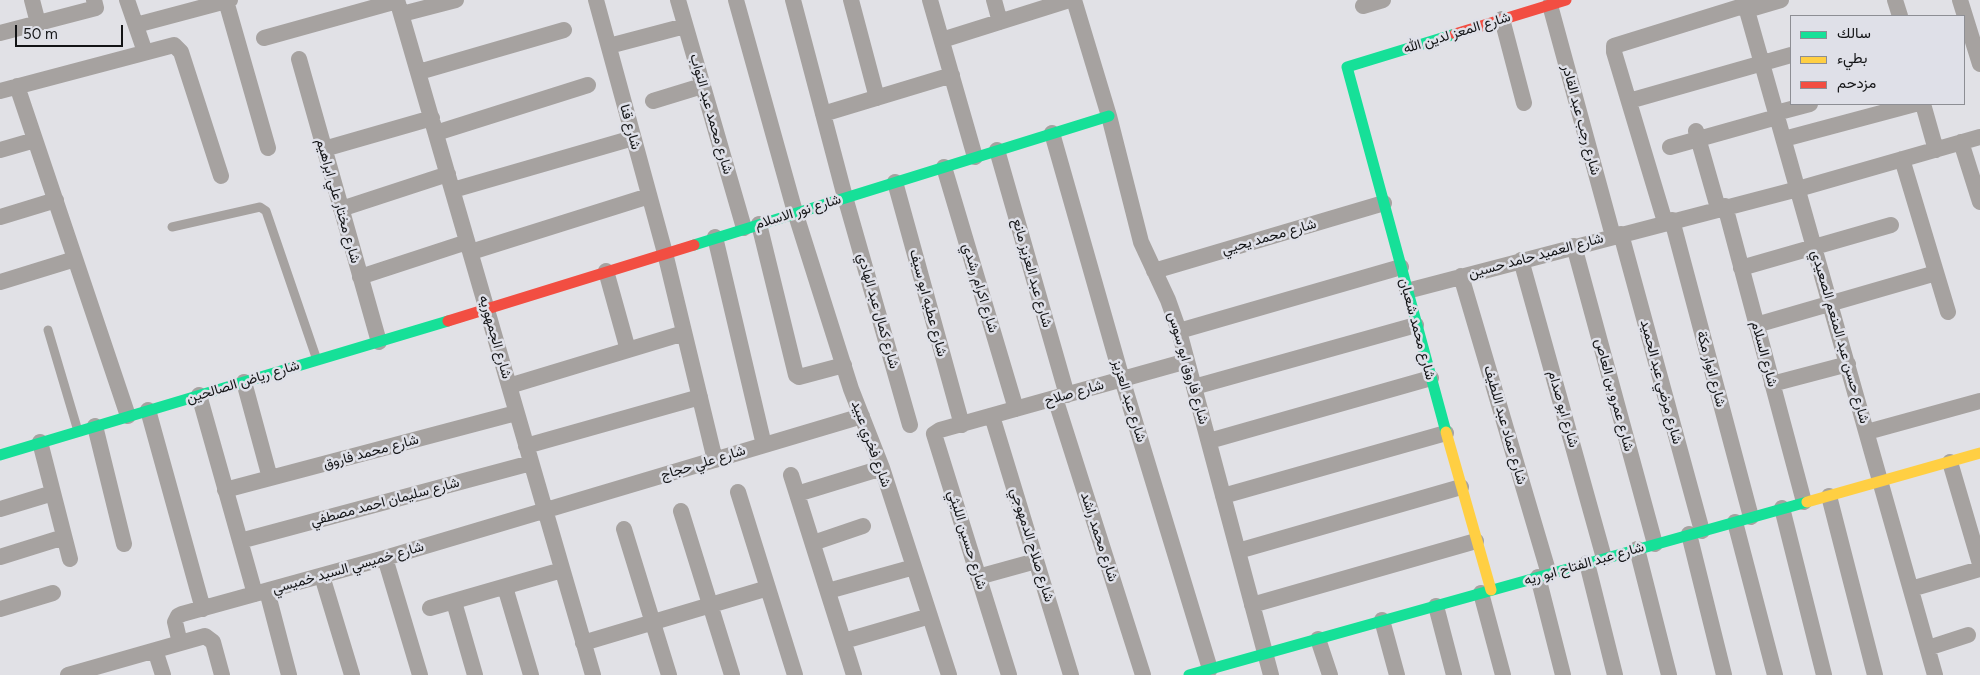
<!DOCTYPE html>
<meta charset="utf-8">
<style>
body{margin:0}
#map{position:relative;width:1980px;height:675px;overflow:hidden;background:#e1e1e6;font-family:Figtree,Vazirmatn,sans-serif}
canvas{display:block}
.legend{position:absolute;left:1790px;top:15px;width:175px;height:90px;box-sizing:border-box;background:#dfe0e8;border:1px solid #8d8e94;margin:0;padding:6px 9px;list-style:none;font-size:15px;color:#131416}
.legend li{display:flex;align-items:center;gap:10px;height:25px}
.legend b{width:25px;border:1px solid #8d8e94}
.scale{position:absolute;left:15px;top:25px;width:108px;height:22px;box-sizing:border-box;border:2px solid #131416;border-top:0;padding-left:6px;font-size:15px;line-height:18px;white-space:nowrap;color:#131416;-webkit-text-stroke:4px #dfe0e8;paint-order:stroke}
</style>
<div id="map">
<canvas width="1980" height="675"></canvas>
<ul class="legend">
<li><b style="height:6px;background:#16e098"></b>سالك</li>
<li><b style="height:6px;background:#ffcf43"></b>بطيء</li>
<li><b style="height:6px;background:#f24e42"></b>مزدحم</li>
</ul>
<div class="scale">50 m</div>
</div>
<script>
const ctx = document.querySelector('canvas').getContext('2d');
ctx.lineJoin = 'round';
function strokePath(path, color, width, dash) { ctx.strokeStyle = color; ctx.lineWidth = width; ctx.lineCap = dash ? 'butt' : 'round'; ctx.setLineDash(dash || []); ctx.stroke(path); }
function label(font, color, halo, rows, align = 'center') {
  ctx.font = font + ' Figtree,Vazirmatn,sans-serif'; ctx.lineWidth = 5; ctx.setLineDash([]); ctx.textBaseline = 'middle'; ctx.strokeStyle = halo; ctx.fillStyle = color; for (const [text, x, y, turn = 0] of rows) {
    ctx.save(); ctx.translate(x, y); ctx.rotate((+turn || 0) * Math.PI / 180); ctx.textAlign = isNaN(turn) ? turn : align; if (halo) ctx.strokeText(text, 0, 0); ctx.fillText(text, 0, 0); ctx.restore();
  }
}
strokePath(new Path2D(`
 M172,227L260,207L266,211L317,360
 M48,330L78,431`), '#a6a2a0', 9);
strokePath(new Path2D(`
 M32,0L38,23
 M127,0L145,52
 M397,0L593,675
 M596,0L665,253L715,460
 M678,0L744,228
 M736,0L795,212L851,389L882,468L949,675
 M793,0L845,197L910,425
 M851,0L877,98
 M930,0L975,157
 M994,0L1000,22
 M1074,0L1109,116L1141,242L1168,300L1179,331L1271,675
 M1744,0L1935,675
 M1895,0L1900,16
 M1960,0L1980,64
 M226,1L268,148
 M1550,5L1613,236
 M1363,6L1383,0
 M1747,10L1781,0
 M402,14L456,0
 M1502,19L1524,103
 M136,25L230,0
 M0,33L96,8L94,0
 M264,38L397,1
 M942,40L1069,0
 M609,46L685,26
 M299,59L379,342
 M419,72L564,30
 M17,86L128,416
 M0,91L174,45L181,52L221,176
 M653,101L702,86
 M1629,101L1791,55
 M1923,104L1936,150
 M1776,113L1810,104
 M823,114L952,75
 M1696,131L1718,208
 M436,133L588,85
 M1052,133L1122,379L1210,669
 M1784,139L1915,104
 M1961,142L1980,202
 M1670,147L1777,117
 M324,149L432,118
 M0,150L35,140
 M997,150L1067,395
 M1902,159L1948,312
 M944,167L1016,409
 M895,182L962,425
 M453,190L633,138
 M1725,206L1804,502
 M341,209L448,174
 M0,217L56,200
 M1672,220L1751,517
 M1665,222L1614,52V46L1746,5
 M759,224L796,375L799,377L844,365
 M1621,234L1702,531
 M715,237L764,445
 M1574,246L1655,544
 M471,252L649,196
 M1521,260L1604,558
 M1741,268L1891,225
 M606,271L628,350
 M1154,271L1384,203
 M1461,276L1549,574
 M360,277L467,242
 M0,282L75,259
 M1407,291L1798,189L1980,137
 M1756,325L1936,273
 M1179,331L1401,267
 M244,382L270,478
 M1772,384L1848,364
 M509,386L684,333
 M1194,387L1416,325
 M199,395L255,594
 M1055,398L1143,675
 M148,410L203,609
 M992,416L1071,675
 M95,426L124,544
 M1867,432L1980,401
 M1209,441L1431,378
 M40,442L70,559
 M526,446L700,397
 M1950,462L1980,564
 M791,475L854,675
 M225,490L516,413
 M738,492L795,675
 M797,494L882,468
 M1223,496L1446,433
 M1829,496L1875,675
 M1782,508L1824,675
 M0,509L53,493
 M681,511L732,675
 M1735,522L1775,675
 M624,529L669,675
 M1689,534L1724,675
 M240,541L531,463
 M813,543L863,526
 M1637,549L1669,675
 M1238,551L1461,487
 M0,557L64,537
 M385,558L420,675
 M1587,563L1615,675
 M322,576L352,675
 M978,577L1036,561
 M1538,577L1563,675
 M505,587L531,675
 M1911,589L1980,569
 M267,591L289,675
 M828,591L914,567
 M1481,593L1503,675
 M454,602L475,675
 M1252,605L1476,541
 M1436,606L1454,675
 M430,608L562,570
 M0,609L53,593
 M1382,620L1397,675
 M1318,639L1330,675
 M844,641L930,616
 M180,643L175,622L178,616L182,614L385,558L862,416
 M583,643L768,588
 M1928,648L1968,635
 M155,650L163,675
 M68,675L205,636L213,642L222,675
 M1009,675L934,434L940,430L1187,361`), '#a6a2a0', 16);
strokePath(new Path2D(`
 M694,245L1109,116
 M1446,432L1347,67L1455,34
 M0,455L448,321
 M1189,675L1807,502`), '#16e098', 11);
strokePath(new Path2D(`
 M1446,432L1491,590
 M1807,502L1980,453`), '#ffcf43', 11);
strokePath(new Path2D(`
 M1455,34L1566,0
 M448,321L694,245`), '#f24e42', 11);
label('14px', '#131416', '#dfe0e8', [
 ["شارع المعز لدين الله",1457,33,-17],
 ["شارع محمد عبد التواب",711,114,74],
 ["شارع رجب عبد القادر",1581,120,75],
 ["شارع قنا",630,127,75],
 ["شارع مختار علي ابراهيم",338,201,74],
 ["شارع نور الاسلام",798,212,-17],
 ["شارع محمد يحيي",1269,237,-16],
 ["شارع العميد حامد حسين",1536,256,-15],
 ["شارع عبد العزيز مانع",1032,273,74],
 ["شارع اكرام رشدي",980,288,73],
 ["شارع عطيه ابو سيف",928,303,75],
 ["شارع كمال عبد الهادي",878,311,74],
 ["شارع محمد شعبان",1417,329,75],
 ["شارع الجمهوريه",495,337,74],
 ["شارع حسن عبد المنعم الصعيدي",1840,337,74],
 ["شارع السلام",1764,354,75],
 ["شارع فاروق ابو سوس",1188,368,74],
 ["شارع انوار مكة",1711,369,75],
 ["شارع رياض الصالحين",243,382,-17],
 ["شارع مرضي عبد الحميد",1661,382,75],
 ["شارع صلاح",1074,393,-16],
 ["شارع عمرو بن العاص",1614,395,75],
 ["شارع عبد العزيز",1129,401,73],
 ["شارع ابو صدام",1563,409,74],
 ["شارع عماد عبد اللطيف",1505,425,74],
 ["شارع فخري عبيد",871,444,70],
 ["شارع محمد فاروق",371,452,-15],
 ["شارع علي حجاج",703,463,-17],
 ["شارع سليمان احمد مصطفي",385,502,-15],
 ["شارع محمد راشد",1099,537,72],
 ["شارع حسين الليثي",967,540,73],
 ["شارع صلاح الدمهوجي",1032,545,73],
 ["شارع عبد الفتاح ابو ريه",1584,564,-16],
 ["شارع خميسي السيد خميسي",348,568,-16]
]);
</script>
